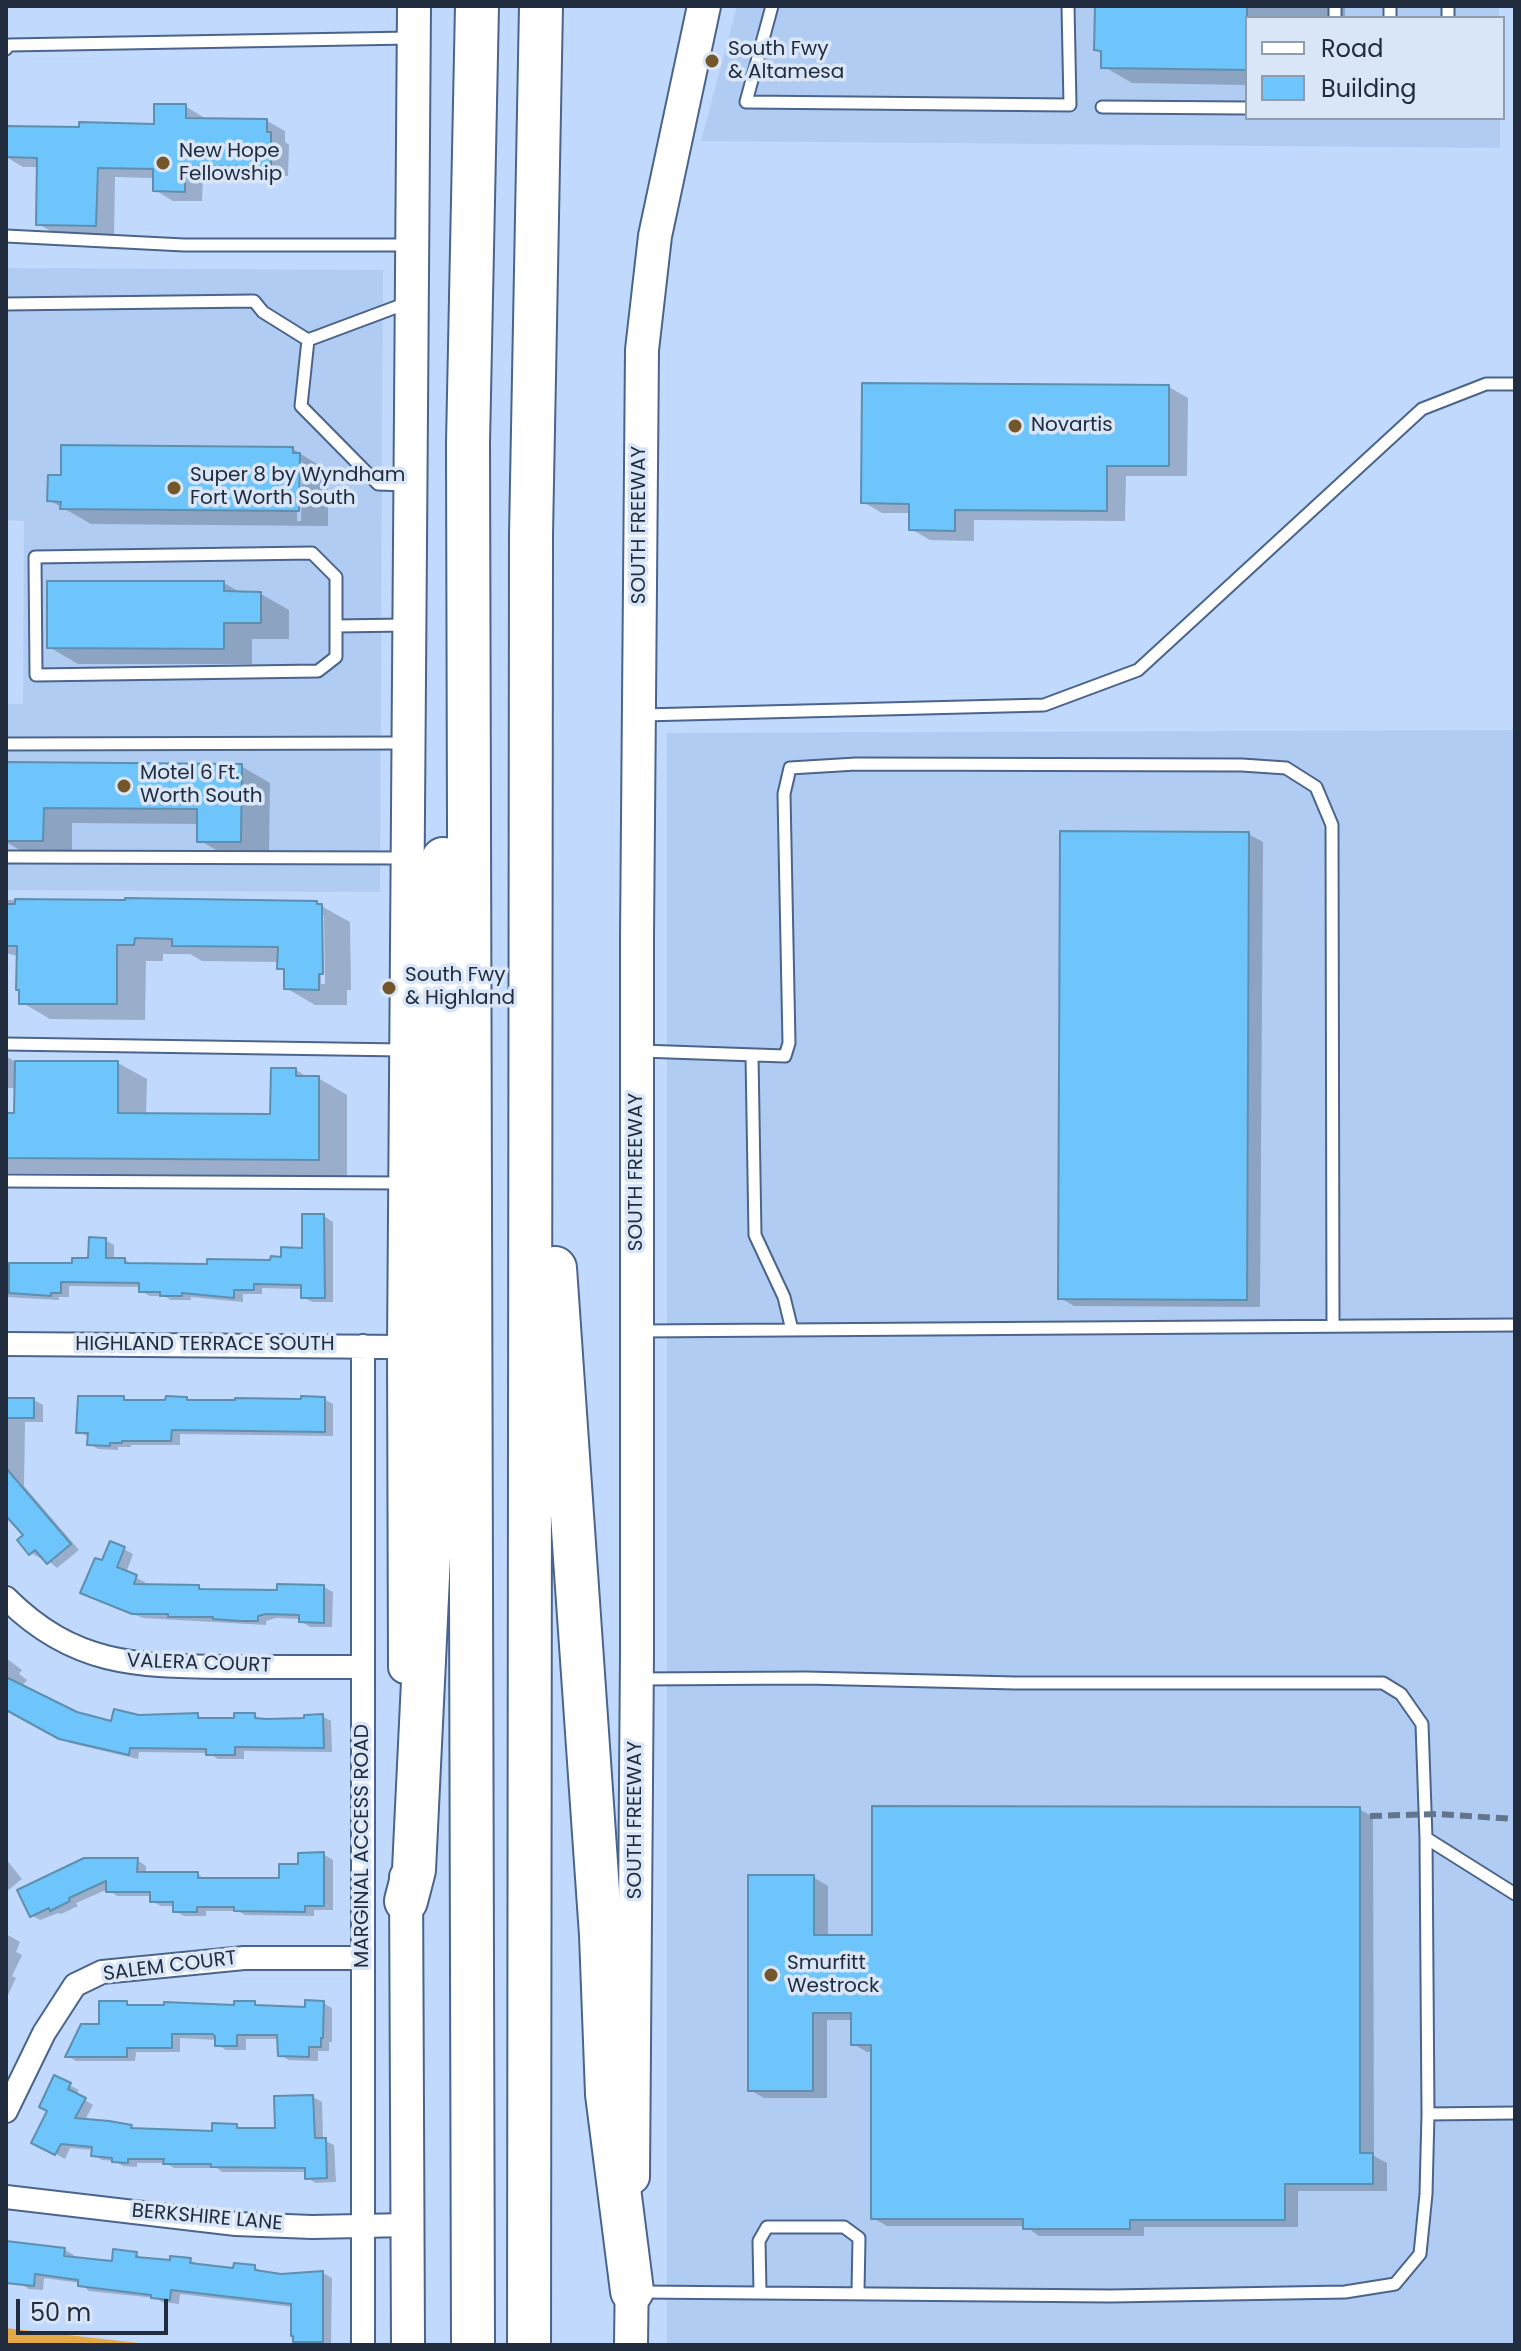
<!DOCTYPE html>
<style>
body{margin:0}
#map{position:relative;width:1521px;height:2351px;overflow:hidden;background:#c1d9fd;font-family:Poppins,sans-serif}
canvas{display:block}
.frame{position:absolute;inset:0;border:8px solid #212d3e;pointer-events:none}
.legend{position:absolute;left:1245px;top:16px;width:260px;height:104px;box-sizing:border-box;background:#d9e6f7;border:2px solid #8f9cad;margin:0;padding:10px 14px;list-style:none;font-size:24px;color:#212d3e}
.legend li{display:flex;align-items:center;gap:16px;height:40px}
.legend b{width:40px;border:2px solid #8f9cad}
.scale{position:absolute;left:16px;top:2299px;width:152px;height:36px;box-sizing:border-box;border:4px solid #212d3e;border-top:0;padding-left:10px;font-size:24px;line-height:28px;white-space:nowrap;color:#212d3e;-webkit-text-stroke:6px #d9e6f7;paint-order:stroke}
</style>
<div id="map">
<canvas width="1521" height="2351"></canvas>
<div class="frame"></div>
<ul class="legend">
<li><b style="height:10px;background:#fff"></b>Road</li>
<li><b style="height:22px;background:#6dc5fb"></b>Building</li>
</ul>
<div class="scale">50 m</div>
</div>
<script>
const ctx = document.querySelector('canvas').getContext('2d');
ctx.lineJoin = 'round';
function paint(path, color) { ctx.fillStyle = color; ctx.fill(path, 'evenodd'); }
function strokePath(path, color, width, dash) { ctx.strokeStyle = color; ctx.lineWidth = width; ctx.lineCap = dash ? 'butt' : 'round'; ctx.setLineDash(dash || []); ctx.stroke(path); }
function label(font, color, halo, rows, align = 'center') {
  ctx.font = font + ' Poppins,sans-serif'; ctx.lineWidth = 7; ctx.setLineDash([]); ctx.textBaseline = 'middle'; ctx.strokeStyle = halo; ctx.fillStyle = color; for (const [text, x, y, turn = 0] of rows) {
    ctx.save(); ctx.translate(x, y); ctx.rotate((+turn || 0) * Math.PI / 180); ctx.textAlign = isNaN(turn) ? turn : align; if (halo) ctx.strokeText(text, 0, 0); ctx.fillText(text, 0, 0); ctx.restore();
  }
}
paint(new Path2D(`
 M737,6H1499V18H1247V118H1500V148L701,141Z
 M6,268L383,270L380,892L6,890V704H23L24,521L6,520Z
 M1515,730V2345H667V733Z`), '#b1ccf3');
paint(new Path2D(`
 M6,2328L156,2345H6Z`), '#e4a946');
paint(new Path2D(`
 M1097,6H1345V18H1247V85L1132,83L1103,66V53L1096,49Z
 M185,106L203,117V120L267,121L285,131V142L289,145L288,176L203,175L202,201H173L155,190V178L115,177L114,235L56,234L38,224L39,167H23L6,157V128L156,126Z
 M1169,387L1188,398L1187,476H1126L1125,521L974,520V541L930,540L911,529V513H882L863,502Z
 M293,449L328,471V526L91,524L49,500ZM298,462H302L301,521H297Z
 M224,583L243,594H261L289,610V639H252V664H78L49,647Z
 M6,764L241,766L270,783L269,857H228L199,840V824L72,823V856H30L6,842Z
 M1248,834L1263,842L1260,1307L1074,1306L1060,1298Z
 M6,900L307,901L321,906L350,922L351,990H347V1005H315L286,988V972L279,968V962L202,961L190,954H163V961H146L145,1020L50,1019L21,1002L18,956L6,953ZM320,915H324L325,984H321Z
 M6,1056L17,1063H118L147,1079L146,1115L272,1116L296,1070L309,1078H318L347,1095V1176L6,1173V1115H16V1088H6Z
 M324,1216L333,1222V1302H312L303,1297V1289L262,1288V1294H243V1302L191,1297V1300H171L164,1296H150L141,1291V1287L69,1286V1297H59V1300L6,1297V1265H74L90,1260L105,1240L114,1245V1260H125L134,1265L209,1266L272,1262L304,1250Z
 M123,1398L130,1402H167L186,1399L192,1402L303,1401L324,1399L333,1404V1436L180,1434V1445H131V1447H118V1450L98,1449L89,1444V1437L78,1432Z
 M6,1399L34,1400L43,1405V1422H25L24,1486L79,1550L57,1568L43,1556L40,1558L31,1553L25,1536L6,1513Z
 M124,1549L133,1554L126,1573L145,1582L144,1586L199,1587L207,1591L279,1592L324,1587L333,1592L332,1627H310L301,1621V1619L276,1618L266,1621V1625L143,1618L83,1593L103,1563Z
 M6,1658L22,1670L19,1674L27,1680L21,1687L77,1714L112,1723L139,1717L197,1715L206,1720H236L254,1715L263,1721L306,1720L322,1716L331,1721L332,1752L244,1751V1759H218L208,1753L139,1752L138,1759L70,1743L6,1710Z
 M1359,1809L1373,1817L1374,2156L1387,2163V2191H1298V2227H1144V2236H1039L1025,2226H887L873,2218V2052H867L853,2044V2020H827V2098H764L750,2090L813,1877L828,1886V1937H874Z
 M323,1854L333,1860V1910H314V1916L245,1915L238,1911H206V1916H184L175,1911V1906H161L152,1901V1896H117L108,1889L76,1903L78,1906L61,1914L58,1913L40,1920L31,1915L137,1860L146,1866V1874H197L207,1880H281L300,1866Z
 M6,1859L22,1879L7,1891L6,1890Z
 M6,1934L20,1942L16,1952L22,1955L12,1976L16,1978L6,1999Z
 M127,2003L134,2007H236L255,2003L261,2007L307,2009L323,2003L332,2008V2042H329V2051H318V2061L289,2060L280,2055L279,2039H246V2050H226L217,2045V2040L180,2038V2052H136L135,2061H76L68,2056Z
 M55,2078L79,2090L76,2095L93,2105L85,2120L131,2127L137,2130L214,2133L237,2126L244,2130H277L313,2097L322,2102L323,2140L334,2145L336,2182L316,2183L307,2178V2172H222L217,2168H174L166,2163H137V2167L123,2166L114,2161L102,2160L93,2154V2150L70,2148L65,2159L34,2142L50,2111Z
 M6,2243L65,2250L74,2255L73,2259L113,2264L136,2254L146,2260L172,2263L190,2260L199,2265L235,2270L254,2267L263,2272L280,2276L323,2273L332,2278L331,2345H303L295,2340L293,2307L180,2294L179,2304L162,2302L156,2298L89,2291L80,2283L44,2278L43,2290L29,2289L6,2275Z`), '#0003');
const building = new Path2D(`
 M1095,6H1247V70L1101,68V51L1094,50Z
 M154,104H186V118L267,119V132H271V167L185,166V192L153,191V169L98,168L96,226L36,225L37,158L6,157V126L79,127V122L154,124Z
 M862,383L1169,385V466H1107V511L955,510V531L909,530V504L861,503Z
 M61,445L293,447V453H300L299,511L60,509L61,502L47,501L48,475H61Z
 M47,581H224V591L261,592V623H224V649L47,648Z
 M6,762L242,764L241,842H197V809L44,808L43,841H6Z
 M1060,831L1249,832L1247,1300L1058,1299Z
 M125,898L317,901V904H322L323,974H319V990L284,989V969H277L278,947L172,946V939L135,938L134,945H117V1004H19V990H16L17,946H6V904H15V899L125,900Z
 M15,1061H118V1113L270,1114L271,1068H296V1076H319V1160L6,1158V1113H14Z
 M302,1214H324L325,1298H301V1285L254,1284V1290H234V1298L182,1293V1296H160V1292H139V1283L61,1282V1293H51V1296L9,1293V1263H72V1258H88L89,1237L106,1238V1258H125V1263L207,1264V1259L270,1260L271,1256L281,1257V1247L302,1248Z
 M78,1396H124V1400H165L166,1396L187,1397V1400H235V1398L301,1399V1396L325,1397V1432L172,1430L171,1441H122V1443H110V1446L87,1445L88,1433H76Z
 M6,1398H34V1418H6Z
 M6,1468L71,1544L47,1564L35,1550L29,1555L17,1540L23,1535L6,1516Z
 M110,1541L125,1547L117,1567L137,1575L134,1584L199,1585V1589L277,1590V1584L324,1585V1623L299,1622V1615L266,1614L258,1616V1621H240L213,1619V1617H168V1614H132L80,1593L95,1558L102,1560Z
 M6,1677L77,1712L111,1721L114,1709L139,1715L198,1713V1718H234V1713H255V1718L266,1719L304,1718V1715L323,1714L324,1748L235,1747V1755H206V1749L130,1748L129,1755L59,1739L6,1710Z
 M872,1806L1360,1807V2153H1373V2184H1285V2220H1130V2229H1023V2219H871V2045H851V2013H813V2091H748V1875H814V1935H872Z
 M324,1852V1906H305V1912L234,1911V1907H197V1912H173V1902H150V1892H106V1881L69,1898L70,1901L50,1911L49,1908L30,1917L17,1890L84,1858H138L137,1872H198V1878H279V1864H298V1853Z
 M305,2000L324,2001L323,2038H321V2047H309V2057L278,2056L277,2035H237V2046H215V2036L212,2034H172V2048H127V2057H65L81,2024H99V2001H127V2005H164V2002L234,2005V2001H255V2005L305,2007Z
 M54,2075L71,2083L68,2089L86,2098L75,2118L109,2121L132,2125L131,2128L212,2131V2123L237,2124V2128H275L274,2096L313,2095L315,2138H326L327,2178L305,2179V2168L211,2167V2164H163L164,2159H128V2163L112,2162V2158L91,2156L92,2147L61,2144L55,2155L31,2143L47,2111L39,2107Z
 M6,2241L65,2248L64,2256L112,2261L113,2249L137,2252L136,2257L170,2260V2256L191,2258L190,2263L233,2268L234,2263L255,2265V2270L281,2274L323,2271V2342H293V2336H291V2304L171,2290L170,2300L151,2298V2295L78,2286V2280L35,2274L34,2286L6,2283Z`);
paint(building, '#6dc5fb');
strokePath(building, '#5f8fae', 2);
const lane = new Path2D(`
 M772,6L746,102L1070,105L1068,6
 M1335,18V6
 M1390,18V6
 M1448,18V6
 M6,49L9,45L410,38
 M1102,107L1247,108
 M6,236L184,245H409
 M407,303L308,340L301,406L378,484L407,485
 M6,304L254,301L263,312L308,340
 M336,626V657L318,671L36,675L35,557L312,553L336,577V626L406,625
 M643,715L1044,705L1138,670L1422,409L1486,384H1515
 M6,744L405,743
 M6,857L404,858
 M6,1044L402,1050
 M641,1051L785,1056L789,1043L784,794L790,768L856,764L1242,765L1286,768L1316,787L1332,825L1333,1326
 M752,1055L755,1235L784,1297L792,1330
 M6,1181L401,1183
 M640,1331L1515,1325
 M638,1679L806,1678L1015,1683H1383L1401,1694L1422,1724L1426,1838L1515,1894
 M1426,1838L1428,2114
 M641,2292L1111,2296L1345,2292L1395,2284L1420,2254L1426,2194L1428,2114L1515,2113
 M760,2292L759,2241L767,2227H844L859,2238L858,2292`);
const street = new Path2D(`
 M6,1344L404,1347
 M6,1598C74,1666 137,1666 227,1667C273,1667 318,1667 363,1667
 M6,2111L44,2033L75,1985L102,1972L244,1958H363
 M6,2197L236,2224L312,2227L408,2225
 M363,2345V1346`);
const secondary = new Path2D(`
 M405,1667L404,1347L414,6
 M406,1877L408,2345
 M633,2177L637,1652V936L642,350L655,236L704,6
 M631,2345L632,2267`);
const highway = new Path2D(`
 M555,1268L601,1935L607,2094L632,2291
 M406,1901L414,1870L436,1409L434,1038L443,859
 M473,2345L468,443L477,6
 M529,2345L531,535L541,6`);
strokePath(lane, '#4a648b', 15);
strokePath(street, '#4a648b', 26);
strokePath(secondary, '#4a648b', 36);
strokePath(highway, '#4a648b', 46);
strokePath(lane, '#fff', 11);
strokePath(street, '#fff', 22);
strokePath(secondary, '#fff', 32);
strokePath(highway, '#fff', 42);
strokePath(new Path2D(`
 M1370,1816L1437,1814L1515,1819`), '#63748d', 6, [12, 6]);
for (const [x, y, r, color] of [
 [712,61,8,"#73572a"],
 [163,163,8,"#73572a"],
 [1015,426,8,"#73572a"],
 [174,488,8,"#73572a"],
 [124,786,8,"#73572a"],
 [389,988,8,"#73572a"],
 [771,1975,8,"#73572a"]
]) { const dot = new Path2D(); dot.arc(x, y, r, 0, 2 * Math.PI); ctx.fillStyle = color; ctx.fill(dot); strokePath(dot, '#d9e6f7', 3); }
label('20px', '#212d3e', '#d9e6f7', [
 ["South Fwy",728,50],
 ["& Altamesa",728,73],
 ["New Hope",179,152],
 ["Fellowship",179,175],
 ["Novartis",1031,426],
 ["Super 8 by Wyndham",190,476],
 ["Fort Worth South",190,499],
 ["Motel 6 Ft.",140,774],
 ["Worth South",140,797],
 ["South Fwy",405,976],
 ["& Highland",405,999],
 ["Smurfitt",787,1964],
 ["Westrock",787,1987]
], 'left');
label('20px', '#212d3e', '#d9e6f7', [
 ["SOUTH FREEWAY",640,525,-90],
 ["SOUTH FREEWAY",637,1172,-90],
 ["HIGHLAND TERRACE SOUTH",205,1345],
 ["VALERA COURT",199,1664,2],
 ["SOUTH FREEWAY",636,1820,-90],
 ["MARGINAL ACCESS ROAD",363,1846,-90],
 ["SALEM COURT",170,1967,-7],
 ["BERKSHIRE LANE",207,2218,5]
]);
</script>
